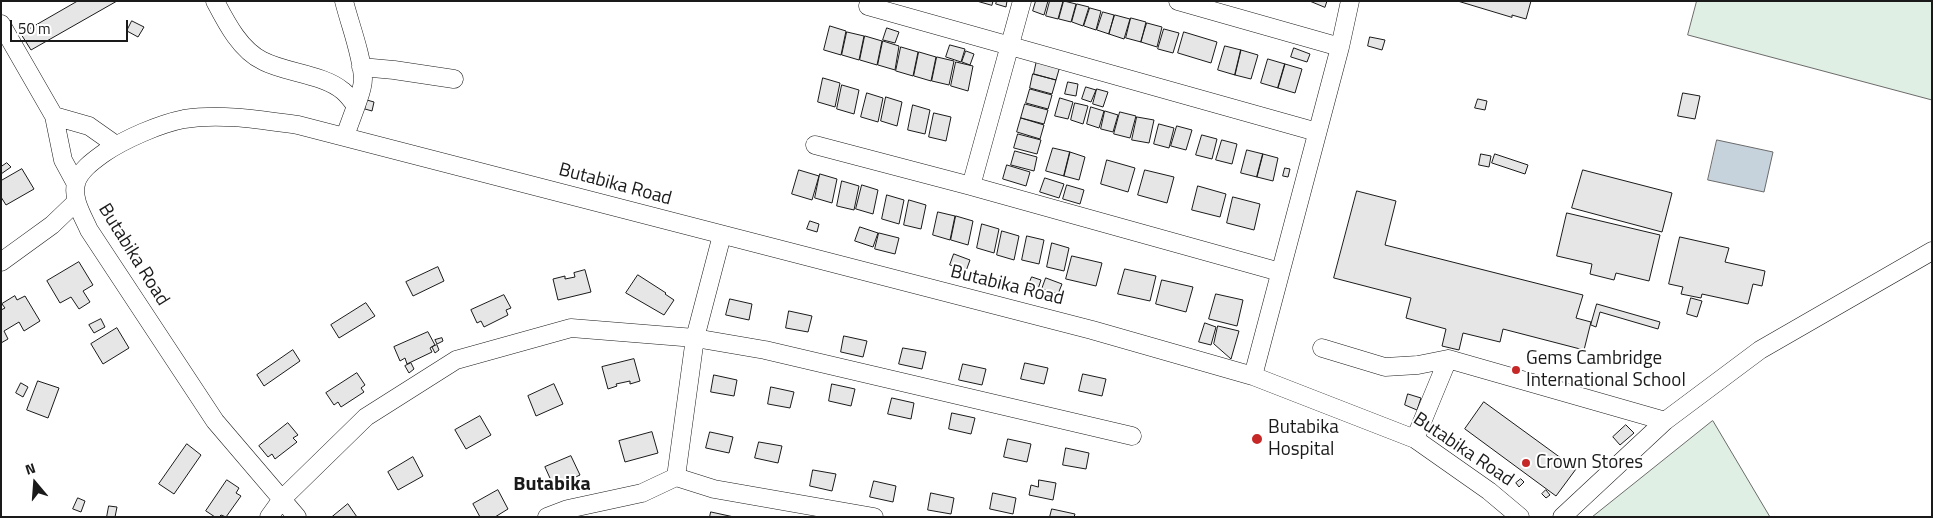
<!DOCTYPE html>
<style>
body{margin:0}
#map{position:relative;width:1933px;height:518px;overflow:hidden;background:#fff;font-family:"Titillium Web",sans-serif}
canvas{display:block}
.frame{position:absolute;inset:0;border:2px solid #1a1a1a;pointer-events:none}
.north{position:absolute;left:10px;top:458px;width:50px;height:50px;-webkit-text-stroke:4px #fff;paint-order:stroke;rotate:342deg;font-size:14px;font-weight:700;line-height:20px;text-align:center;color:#1a1a1a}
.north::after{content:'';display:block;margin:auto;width:18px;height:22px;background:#1a1a1a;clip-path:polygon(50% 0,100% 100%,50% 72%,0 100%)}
.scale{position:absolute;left:10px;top:20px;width:118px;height:22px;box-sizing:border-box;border:2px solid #1a1a1a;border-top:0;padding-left:6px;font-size:15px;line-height:18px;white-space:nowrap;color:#1a1a1a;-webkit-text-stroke:4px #fff;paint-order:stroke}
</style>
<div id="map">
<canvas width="1933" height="518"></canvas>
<div class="frame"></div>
<div class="north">N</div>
<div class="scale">50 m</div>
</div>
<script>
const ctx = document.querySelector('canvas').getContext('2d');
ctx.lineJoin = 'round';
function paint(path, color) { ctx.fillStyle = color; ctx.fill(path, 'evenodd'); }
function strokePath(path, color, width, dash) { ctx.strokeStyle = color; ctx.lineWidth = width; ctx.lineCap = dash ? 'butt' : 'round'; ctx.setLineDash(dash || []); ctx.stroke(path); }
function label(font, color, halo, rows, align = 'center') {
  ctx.font = font + ' "Titillium Web",sans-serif'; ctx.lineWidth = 4; ctx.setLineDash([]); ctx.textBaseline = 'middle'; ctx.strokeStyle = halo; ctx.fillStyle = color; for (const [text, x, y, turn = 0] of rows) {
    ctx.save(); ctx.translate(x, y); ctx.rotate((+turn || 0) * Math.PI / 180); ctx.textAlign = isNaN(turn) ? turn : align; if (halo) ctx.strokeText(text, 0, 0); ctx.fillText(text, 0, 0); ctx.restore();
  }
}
const green = new Path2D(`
 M1697,1H1932V100L1688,35Z
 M1713,421L1770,517H1592L1712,421Z`);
paint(green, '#e0efe3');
strokePath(green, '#6a6a6a', 1);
const water = new Path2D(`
 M1717,140L1773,152L1764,192L1708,180Z`);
paint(water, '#c6d2dc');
strokePath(water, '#6a6a6a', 1);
const building = new Path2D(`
 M78,1H117L31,50L21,34Z
 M977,1H993L992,5Z
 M997,1H1007L1006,7L996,4Z
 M1036,1H1048L1044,15L1033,11Z
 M1050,1H1063L1058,19L1046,16Z
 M1064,1L1076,4L1071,22L1059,19Z
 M1310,1H1327L1325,7Z
 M1458,1H1531L1526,19L1512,15V17Z
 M1077,4L1089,7L1083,26L1072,22Z
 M1090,8L1101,11L1096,30L1084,26Z
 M1103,12L1114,15L1109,34L1097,30Z
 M1115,15L1130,19L1124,39L1109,34Z
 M1131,18L1146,22L1141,42L1126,38Z
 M132,21L144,27L138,37L127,31Z
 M1147,23L1162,27L1157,47L1141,42Z
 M830,26L846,31L841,55L824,50Z
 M887,28L899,32L895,43L883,40Z
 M1164,29L1179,33L1173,53L1158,49Z
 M847,32L864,36L859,60L842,55Z
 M1184,32L1217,42L1211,63L1178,53Z
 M865,36L882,41L877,65L860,60Z
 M1370,37L1385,40L1382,50L1368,46Z
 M883,41L899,46L895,70L878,65Z
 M950,45L965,49L961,62L946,57Z
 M1225,46L1241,50L1235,75L1218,70Z
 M901,47L918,52L913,76L896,71Z
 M1294,48L1310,54L1307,62L1291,57Z
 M1241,50L1258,55L1251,79L1235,75Z
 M966,51L974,54L970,65L962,62Z
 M919,52L936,57L931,81L914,76Z
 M937,57L954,61L949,85L932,81Z
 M1268,59L1285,64L1278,88L1261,83Z
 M1037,60L1060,66L1056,80L1034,74Z
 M956,62L973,66L968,91L951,86Z
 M1285,64L1302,69L1295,93L1278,88Z
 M1033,74L1056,80L1052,94L1030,88Z
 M823,78L840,83L835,107L818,102Z
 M1068,82L1078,84L1076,96L1065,94Z
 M842,85L859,90L854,114L837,109Z
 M1086,87L1096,90L1091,102L1082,99Z
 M1030,89L1052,95L1048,109L1026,103Z
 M1097,89L1108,92L1103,107L1093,104Z
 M867,93L883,98L878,122L861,117Z
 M1683,93L1700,96L1695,119L1678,116Z
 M886,97L902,102L897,126L881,121Z
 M1060,98L1073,102L1068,119L1055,116Z
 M1478,99L1487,101L1485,110L1475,108Z
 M367,100L374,102L372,111L365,109Z
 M1075,103L1088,106L1083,124L1071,120Z
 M1025,104L1048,110L1044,124L1021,118Z
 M913,105L930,110L925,134L908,130Z
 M1091,107L1104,111L1099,128L1087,124Z
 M1105,111L1118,115L1113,132L1101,129Z
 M1120,112L1136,116L1130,138L1114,134Z
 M934,113L951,117L946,141L929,137Z
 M1137,117L1154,120L1149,143L1132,140Z
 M1021,118L1044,125L1040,139L1017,132Z
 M1159,124L1174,128L1169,148L1154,144Z
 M1177,126L1192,130L1186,150L1171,146Z
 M1018,134L1041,140L1037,154L1014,148Z
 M1202,135L1217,139L1212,159L1196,155Z
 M1222,140L1237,144L1232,164L1216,160Z
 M1053,148L1070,152L1064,176L1046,171Z
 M1247,150L1263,154L1257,177L1241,173Z
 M1015,151L1037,157L1034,171L1011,165Z
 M1070,152L1085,157L1079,180L1064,176Z
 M1263,154L1278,158L1273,181L1257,177Z
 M1481,154L1491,156L1489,167L1479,165Z
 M1495,154L1528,165L1525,174L1492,163Z
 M1107,160L1135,168L1128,192L1101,184Z
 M7,163L11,167L1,174V167Z
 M1007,165L1030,172L1026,186L1003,179Z
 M1285,168L1290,169L1288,177L1283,176Z
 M22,169L34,189L6,205L1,197V181Z
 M799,170L819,176L812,200L792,194Z
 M1145,170L1174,177L1167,203L1138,195Z
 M1583,170L1672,193L1662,232L1572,208Z
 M820,174L837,179L832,203L815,198Z
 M1045,178L1064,184L1059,198L1040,192Z
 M842,181L859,186L854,210L837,206Z
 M862,185L878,190L873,214L856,209Z
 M1067,185L1084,190L1080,204L1063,199Z
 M1198,186L1226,194L1220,217L1192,210Z
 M1357,191L1396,201L1385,245L1583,295L1576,318L1591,322L1584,350L1503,329L1500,342L1463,333L1459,350L1442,346L1446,329L1406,318L1411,298L1334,278Z
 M887,195L904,200L899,224L882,219Z
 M1233,197L1260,204L1254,230L1227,223Z
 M909,200L926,205L921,229L904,225Z
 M938,212L955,216L950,240L933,235Z
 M1567,213L1660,235L1649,281L1616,273L1614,280L1590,274L1592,264L1557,256Z
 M956,216L973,221L968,245L951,240Z
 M810,221L819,224L817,232L807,229Z
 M982,224L999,229L994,253L977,248Z
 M860,227L878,233L873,247L855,241Z
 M1002,231L1019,236L1014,260L997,255Z
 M879,233L899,238L895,254L875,249Z
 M1027,236L1044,240L1039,264L1022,260Z
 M1680,237L1729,248L1725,262L1765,271L1762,286L1753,284L1748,304L1702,294L1701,298L1681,294L1683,287L1669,284Z
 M1052,243L1069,248L1064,271L1047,267Z
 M954,254L970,260L966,271L950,265Z
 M1072,256L1102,263L1096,286L1066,279Z
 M79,262L93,285L83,291L90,302L79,309L71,297L60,303L47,281Z
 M438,267L444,281L413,296L406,282Z
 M1125,269L1156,276L1150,301L1118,294Z
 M585,270L591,292L558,300L553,279L565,276V279L575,277L574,273Z
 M638,275L666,293L665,294L674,300L664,315L626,293Z
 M1032,277L1041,280L1038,289L1028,286Z
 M1046,278L1062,284L1058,294L1042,289Z
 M1162,280L1193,287L1186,312L1156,304Z
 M1216,294L1243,300L1237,326L1209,319Z
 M504,295L511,308L506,310L508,315L484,327L481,321L477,323L471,310Z
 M15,296L17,300L25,296L40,321L24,331L19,322L4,331L8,339L1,343V310L5,308L2,304Z
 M1691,298L1702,301L1697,317L1687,314Z
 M730,299L752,304L749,320L726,315Z
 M366,303L375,316L339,338L331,325Z
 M1597,304L1660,322L1658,329L1600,312L1596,327L1591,325Z
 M789,311L812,316L808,332L786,328Z
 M101,319L105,327L94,333L89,325Z
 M1205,323L1216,327L1211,345L1199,342Z
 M1218,326L1239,331L1231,359L1214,344Z
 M117,328L129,348L103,364L91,344Z
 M428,332L435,345L430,348L432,352L407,364L405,358L400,361L394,347Z
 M844,336L867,341L863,357L841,352Z
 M442,338L443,341L437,344L435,340Z
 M437,345L439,350L435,353L432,347Z
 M903,348L926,352L922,369L899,364Z
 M293,350L300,361L264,386L257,375Z
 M634,359L640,381L630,384V381L616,384L617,386L608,389L602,367Z
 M411,363L414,369L409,373L405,366Z
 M1025,363L1048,368L1044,384L1021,379Z
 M963,364L986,369L982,385L959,380Z
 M357,373L365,385L361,388L364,392L341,407L338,402L334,405L326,393Z
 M1083,374L1106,379L1102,396L1079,391Z
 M714,375L737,380L734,396L711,392Z
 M38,381L59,388L48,418L27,410Z
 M21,383L28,387L23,397L16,393Z
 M554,384L563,404L536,416L528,396Z
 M832,384L855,389L851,406L829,401Z
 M771,387L794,392L790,408L768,404Z
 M1408,394L1421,398L1417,410L1405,405Z
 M892,398L914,403L911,419L888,414Z
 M1484,402L1576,469L1556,496L1465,429Z
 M952,413L975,418L971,434L949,429Z
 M480,416L491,435L466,449L455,430Z
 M288,423L298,435L293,438L297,442L275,459L272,454L268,457L259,446Z
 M1626,425L1634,433L1620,445L1613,437Z
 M652,432L658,453L625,462L619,441Z
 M710,432L733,437L729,453L706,448Z
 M1008,439L1031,444L1027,462L1004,457Z
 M759,442L782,446L778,463L755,458Z
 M187,444L201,455L174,494L159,484Z
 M1066,448L1089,453L1086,469L1063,465Z
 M571,456L580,475L554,487L545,467Z
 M413,457L423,476L398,490L388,472Z
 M813,470L836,474L832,491L810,486Z
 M1521,479L1524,482L1519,487L1516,483Z
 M227,480L239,488L236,493L241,496L226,517L221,515L219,517H215L206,511Z
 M1039,480L1056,483L1053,500L1029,495L1031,485L1038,487Z
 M874,481L896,486L893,502L870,497Z
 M498,490L508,509L495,517H480L473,504Z
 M1546,490L1550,495L1546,498L1542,494Z
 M931,493L954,498L951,514L928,510Z
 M993,493L1016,498L1013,514L990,509Z
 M78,498L85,501L81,512L73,509Z
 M348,504L357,517H332Z
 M109,506L117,507L115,517H107Z
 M1052,509L1075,514L1074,517H1050Z
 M711,512L734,517H710Z`);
paint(building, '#e6e6e6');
strokePath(building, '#1a1a1a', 1);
const minor = new Path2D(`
 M215,1C226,22 240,50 263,61C286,73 323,74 343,91C348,95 352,101 356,106L345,136
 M344,1C350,25 362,55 363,79C363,88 359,97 356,106
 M1022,1L971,186L1280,272
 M1178,1L1340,47L1253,376
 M868,6L1317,132
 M1,24L54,116L63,160L76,184
 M1340,47L1350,1
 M361,67L394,70L454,79
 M54,116L89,126L116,145
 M815,145L971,186
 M1,262L52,225L76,202
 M1322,348L1385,367L1418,365L1448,359L1665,421
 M1415,439L1448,359
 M676,477L695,338L722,235
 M269,517L282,499L366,417L456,360L571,328L695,338L765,350L1132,436
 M297,517L215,421L89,230C83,216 72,200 76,183C80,170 93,161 104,153C125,139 159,124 184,119C222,113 261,120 298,125L1092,330L1253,376L1415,439L1489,491L1520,517
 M547,517L568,509L642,493L676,477L714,489L874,517
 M1562,517L1665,421L1760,350L1932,251`);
strokePath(minor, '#1a1a1a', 19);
strokePath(minor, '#fff', 18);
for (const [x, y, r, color] of [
 [1516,370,5,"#c62828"],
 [1257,439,6,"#c62828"],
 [1526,463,5,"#c62828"]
]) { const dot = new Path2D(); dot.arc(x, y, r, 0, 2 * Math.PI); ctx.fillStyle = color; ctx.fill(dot); strokePath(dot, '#fff', 2); }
label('19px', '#1a1a1a', '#fff', [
 ["Butabika Road",615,185,15],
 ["Butabika Road",133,255,58],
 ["Butabika Road",1007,286,14],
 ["Butabika Road",1463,450,34]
]);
label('19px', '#1a1a1a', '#fff', [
 ["Gems Cambridge",1526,359],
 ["International School",1526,381],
 ["Butabika",1268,428],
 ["Hospital",1268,450],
 ["Crown Stores",1536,463]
], 'left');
label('bold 20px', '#1a1a1a', '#fff', [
 ["Butabika",552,485]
]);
</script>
